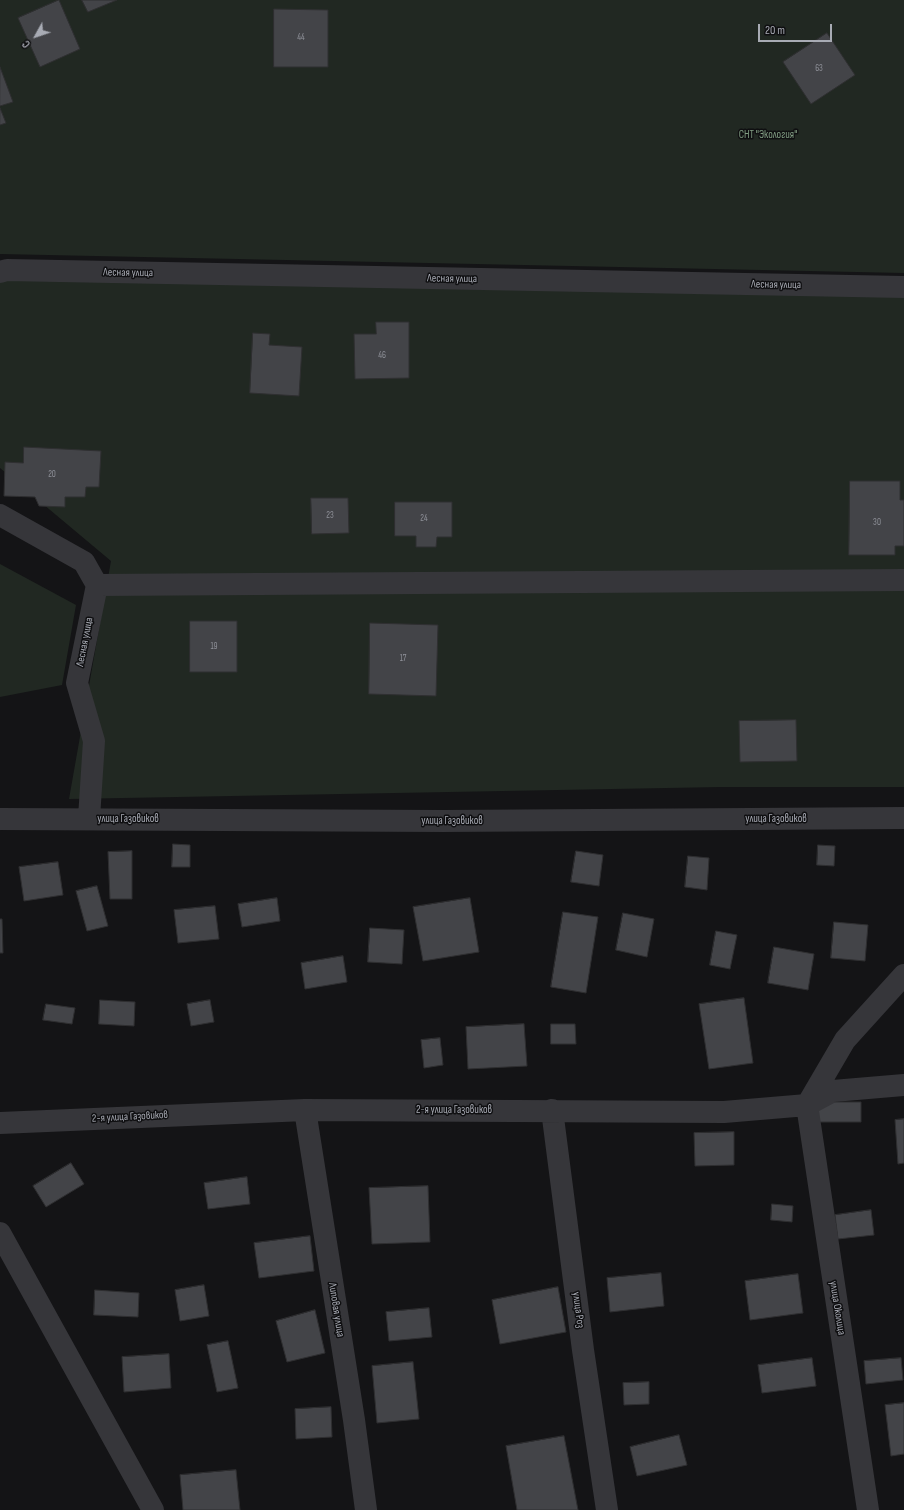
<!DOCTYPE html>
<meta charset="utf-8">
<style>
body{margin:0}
#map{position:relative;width:904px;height:1510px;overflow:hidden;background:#141416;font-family:"Sofia Sans Condensed",sans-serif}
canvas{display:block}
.north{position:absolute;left:16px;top:16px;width:40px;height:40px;-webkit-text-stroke:3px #0f0f11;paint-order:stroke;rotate:230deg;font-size:11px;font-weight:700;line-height:16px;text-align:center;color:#a8abb4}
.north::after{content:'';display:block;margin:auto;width:14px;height:18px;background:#a8abb4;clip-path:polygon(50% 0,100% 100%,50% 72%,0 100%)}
.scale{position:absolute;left:758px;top:24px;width:74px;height:18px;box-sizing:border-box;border:2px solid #a8abb4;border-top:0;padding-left:5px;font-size:12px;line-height:14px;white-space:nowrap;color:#a8abb4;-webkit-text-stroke:3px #0f0f11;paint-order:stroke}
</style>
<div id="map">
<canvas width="904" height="1510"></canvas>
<div class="north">С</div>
<div class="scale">20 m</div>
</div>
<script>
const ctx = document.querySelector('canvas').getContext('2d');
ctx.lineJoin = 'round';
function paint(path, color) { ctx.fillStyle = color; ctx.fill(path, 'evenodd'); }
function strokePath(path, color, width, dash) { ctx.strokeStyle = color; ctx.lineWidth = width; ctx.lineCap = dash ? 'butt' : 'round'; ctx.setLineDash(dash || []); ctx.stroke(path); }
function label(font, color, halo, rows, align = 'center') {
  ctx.font = font + ' "Sofia Sans Condensed",sans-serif'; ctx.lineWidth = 3; ctx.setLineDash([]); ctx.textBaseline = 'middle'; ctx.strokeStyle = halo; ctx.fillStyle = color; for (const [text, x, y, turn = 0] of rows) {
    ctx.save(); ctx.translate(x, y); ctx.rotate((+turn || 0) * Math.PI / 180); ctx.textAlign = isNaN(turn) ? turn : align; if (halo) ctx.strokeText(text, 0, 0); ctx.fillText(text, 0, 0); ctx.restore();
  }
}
paint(new Path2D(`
 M0,0H904V273L0,254Z
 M0,272L904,278V787H721L69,799L111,561L0,468Z
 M0,564L76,605L62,685L0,697Z`), '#212822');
const building = new Path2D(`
 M59,0L80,49L40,67L18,18Z
 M82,0H117L88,12Z
 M274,9L328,10V67H274Z
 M827,33L855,75L811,104L783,62Z
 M0,67L13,102L0,106Z
 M0,108L6,123L0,125Z
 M376,322H409V378L355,379L354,334H376Z
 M253,333L270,334L269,345L302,347L299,396L250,393Z
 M24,447L101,451L99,487H86L85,497H65V507L39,506L35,497L4,496L5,462L23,463Z
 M850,481H900V500H904V546H895V555H849Z
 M311,498H348L349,533L312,534Z
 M395,502H452V537H437L436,547H416V536H395Z
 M190,621H237V672H190Z
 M370,623L438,625L436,696L369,694Z
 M796,720L797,761L740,762L739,721Z
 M173,844L190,845V867H172Z
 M818,845L835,846L834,866L817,865Z
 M132,851V899H110L108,852Z
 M576,851L603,855L599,886L571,882Z
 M688,856L709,858L707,890L685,887Z
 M58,862L63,895L24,901L19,867Z
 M97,886L108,926L87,931L76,891Z
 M277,898L280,921L242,927L238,904Z
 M470,898L479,952L423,961L413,907Z
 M215,906L219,939L178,943L174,910Z
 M563,912L598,917L586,993L551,987Z
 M623,913L654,919L647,957L616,950Z
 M0,919H2L3,953H0Z
 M834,922L868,925L865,961L831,958Z
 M370,928L404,930L402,964L368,962Z
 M716,931L737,935L730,969L710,965Z
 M774,947L814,954L808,990L768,983Z
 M343,956L347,982L305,989L301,963Z
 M744,998L753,1063L709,1069L699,1004Z
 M100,1000L135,1002L134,1026L99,1024Z
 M210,1000L214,1022L191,1026L187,1004Z
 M46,1004L75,1008L72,1024L43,1020Z
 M524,1024L527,1066L468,1069L466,1027Z
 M551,1024H575L576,1044H551Z
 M440,1038L443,1065L424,1068L421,1040Z
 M818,1102H861V1122H819Z
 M904,1119V1163L898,1164L895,1120Z
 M734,1132V1165L695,1166L694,1133Z
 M71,1163L84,1184L46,1207L33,1186Z
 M247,1177L250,1204L208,1209L204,1183Z
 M428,1186L430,1242L372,1244L369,1188Z
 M772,1204L793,1206L792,1222L771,1220Z
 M871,1210L874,1235L838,1239L835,1215Z
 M310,1236L314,1271L259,1278L254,1243Z
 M661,1273L664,1306L610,1312L607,1278Z
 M798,1274L803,1313L750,1320L745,1281Z
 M204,1285L209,1316L180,1321L175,1290Z
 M558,1287L566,1332L500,1344L492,1300Z
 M95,1290L139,1293L138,1317L94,1315Z
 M429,1308L432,1337L389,1341L386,1312Z
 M315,1310L325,1353L287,1362L276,1321Z
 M228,1341L238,1388L217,1392L207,1345Z
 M169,1354L171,1388L124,1392L122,1357Z
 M812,1358L816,1386L762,1393L758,1365Z
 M901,1358L903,1380L866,1384L864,1361Z
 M413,1362L419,1419L377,1423L372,1366Z
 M649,1382V1404L624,1405L623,1383Z
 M904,1403V1454L891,1456L885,1405Z
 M331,1407L332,1437L296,1439L295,1409Z
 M679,1435L687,1465L637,1476L630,1447Z
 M564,1436L578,1510H517L506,1446Z
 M236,1470L240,1510H183L180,1475Z`);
paint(building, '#434448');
strokePath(building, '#2f2f31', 1);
strokePath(new Path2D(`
 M0,272L7,270L904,287
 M0,515L84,562L97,585L77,683L94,741L89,818
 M97,585L904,580
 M0,819L443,821L904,818
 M305,1110L354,1420L366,1510
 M552,1110L583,1350L607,1510
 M0,1123L305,1110L724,1112L807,1105L833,1091L904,1085
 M0,1233L153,1510
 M868,1510L807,1105L845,1040L904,975`), '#36363a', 22);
label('9px', '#8f9199', null, [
 ["44",301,38],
 ["63",819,69],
 ["46",382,356],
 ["20",52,475],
 ["23",330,516],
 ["24",424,519],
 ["30",877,523],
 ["19",214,647],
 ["17",403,659]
]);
label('11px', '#819d83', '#0f0f11', [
 ["СНТ \"Экология\"",768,135]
]);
label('11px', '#a8abb4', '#0f0f11', [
 ["Лесная улица",128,273,1],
 ["Лесная улица",452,279,1],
 ["Лесная улица",776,285,1],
 ["Лесная улица",85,642,-79],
 ["улица Газовиков",128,819],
 ["улица Газовиков",776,819],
 ["улица Газовиков",452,821],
 ["2-я улица Газовиков",454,1110],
 ["2-я улица Газовиков",130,1117,-3],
 ["улица Околица",837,1308,81],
 ["Липовая улица",336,1310,81],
 ["улица Роз",578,1310,83]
]);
</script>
